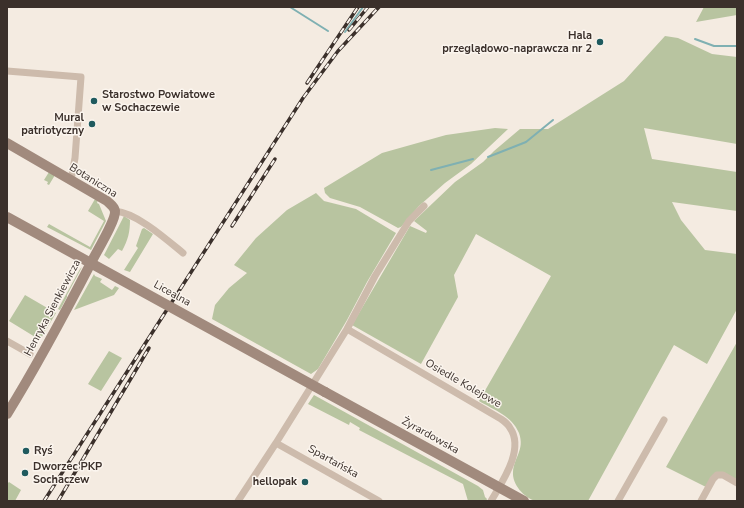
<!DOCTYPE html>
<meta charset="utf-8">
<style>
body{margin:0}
#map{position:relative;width:744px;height:508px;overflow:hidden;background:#f4ebe1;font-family:"Nunito Sans",sans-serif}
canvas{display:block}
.frame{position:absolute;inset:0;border:8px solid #3b302b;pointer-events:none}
</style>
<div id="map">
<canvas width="744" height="508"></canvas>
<div class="frame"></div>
</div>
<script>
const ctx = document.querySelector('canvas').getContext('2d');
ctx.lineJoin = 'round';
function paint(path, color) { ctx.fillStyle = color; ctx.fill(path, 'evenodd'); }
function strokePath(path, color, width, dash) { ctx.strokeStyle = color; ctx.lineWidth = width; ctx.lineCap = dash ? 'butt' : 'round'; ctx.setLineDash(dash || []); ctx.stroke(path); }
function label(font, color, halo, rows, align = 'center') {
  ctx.font = font + ' "Nunito Sans",sans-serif'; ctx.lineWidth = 3; ctx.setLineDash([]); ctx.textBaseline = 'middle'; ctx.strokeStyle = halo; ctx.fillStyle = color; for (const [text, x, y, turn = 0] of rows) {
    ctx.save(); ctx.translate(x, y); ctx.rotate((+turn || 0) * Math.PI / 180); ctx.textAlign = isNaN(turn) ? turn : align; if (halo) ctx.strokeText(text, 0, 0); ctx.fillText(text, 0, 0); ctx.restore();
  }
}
paint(new Path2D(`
 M704,7H737V15L696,22Z
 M665,36L678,38L712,54L737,57V144L644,128L652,159L737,172V211L672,202L681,220L705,250L737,254V309L707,364L674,345L588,501C576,501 564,501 551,501C547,501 540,502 536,501C524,498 512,484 513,472C514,457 525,450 519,433C512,416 494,410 479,401L551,276L476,234L454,275L458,297L421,364L352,325L410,226L426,233L427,231L414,221L455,182L483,162L494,151L520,129H548L624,81Z
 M495,128L508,129L471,164L445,183L419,206L401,227L398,228L360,207L330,198L325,193L324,188L382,153L446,135Z
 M49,172L55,175L49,185L47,184L48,182L44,180Z
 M316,193L324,201L356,209L396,233L367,282L347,320L318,369L311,374L212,319L215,305L229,288L247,273L234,265L256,238L287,210Z
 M95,199L98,200L97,203L99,204L106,221L91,250L47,227L49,224L90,247L104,221L88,211Z
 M124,216L130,220C130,232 128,240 122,251L118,249L109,259L104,255Z
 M144,228L153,234L130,272L124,270L138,248L136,246L142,229Z
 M82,267L67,295V297L60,310L58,309L80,269Z
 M94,274L95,276L102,279L100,282L112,290L115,286L119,288L114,295L74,310Z
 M25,295L56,313L40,340L9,321Z
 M737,342V481L724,473L706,487L666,467Z
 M109,351L122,358L101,391L88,384Z
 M314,395L478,486L483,490L485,497L487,499L486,501H468L463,484L359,430L360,428L350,422L349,425L308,404Z
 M9,482L21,490L15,501H7V484Z`), '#b8c4a0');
strokePath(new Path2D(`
 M290,7L328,31
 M345,32L363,7
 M695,39L714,46H737
 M488,157L526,142L553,120
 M431,170L473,159`), '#7fb0b2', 2);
strokePath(new Path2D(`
 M7,71L81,77L75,158L71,180
 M115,211C137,213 166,239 183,253
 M347,329L501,419C504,421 508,424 510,428C525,449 502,482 491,501
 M7,341L30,354
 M276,443L347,329L375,276L409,221L424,206
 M238,501L276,443L379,501
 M618,501L664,420
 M701,501L713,479L717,475H723L737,483`), '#cdbbac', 7);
strokePath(new Path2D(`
 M7,143L107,201C110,204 114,206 115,211C116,220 97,251 92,261C65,313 38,364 7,414
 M325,392L524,501`), '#a18a7d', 10);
const rail = new Path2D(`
 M349,30L368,7
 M307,83L358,7
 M232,226L275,159
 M44,501L303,98L338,51L379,7
 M58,501L149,348`);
strokePath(rail, '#3b302b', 3.5);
strokePath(rail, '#fbf5ee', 2, [6]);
strokePath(new Path2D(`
 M7,217L325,392`), '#a18a7d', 10);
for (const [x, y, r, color] of [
 [600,42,4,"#1f5a5e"],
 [94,101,4,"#1f5a5e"],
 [92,124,4,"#1f5a5e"],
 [26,451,4,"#1f5a5e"],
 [25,473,4,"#1f5a5e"],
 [305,482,4,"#1f5a5e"]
]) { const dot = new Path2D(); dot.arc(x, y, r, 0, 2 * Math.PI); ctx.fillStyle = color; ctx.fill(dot); strokePath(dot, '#fbf5ee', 1.5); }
label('bold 11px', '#3b302b', '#fbf5ee', [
 ["Hala",592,36],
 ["przeglądowo-naprawcza nr 2",592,49],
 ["Starostwo Powiatowe",102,95,"left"],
 ["w Sochaczewie",102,108,"left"],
 ["Mural",84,118],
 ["patriotyczny",84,131],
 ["Ryś",34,451,"left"],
 ["Dworzec PKP",33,467,"left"],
 ["Sochaczew",33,480,"left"],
 ["hellopak",297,482]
], 'right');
label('11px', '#3b302b', '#fbf5ee', [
 ["Botaniczna",93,181,32],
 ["Licealna",172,294,29],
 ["Henryka Sienkiewicza",53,308,-62],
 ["Osiedle Kolejowe",463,384,30],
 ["Żyrardowska",430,436,29],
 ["Spartańska",333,462,29]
]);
</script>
